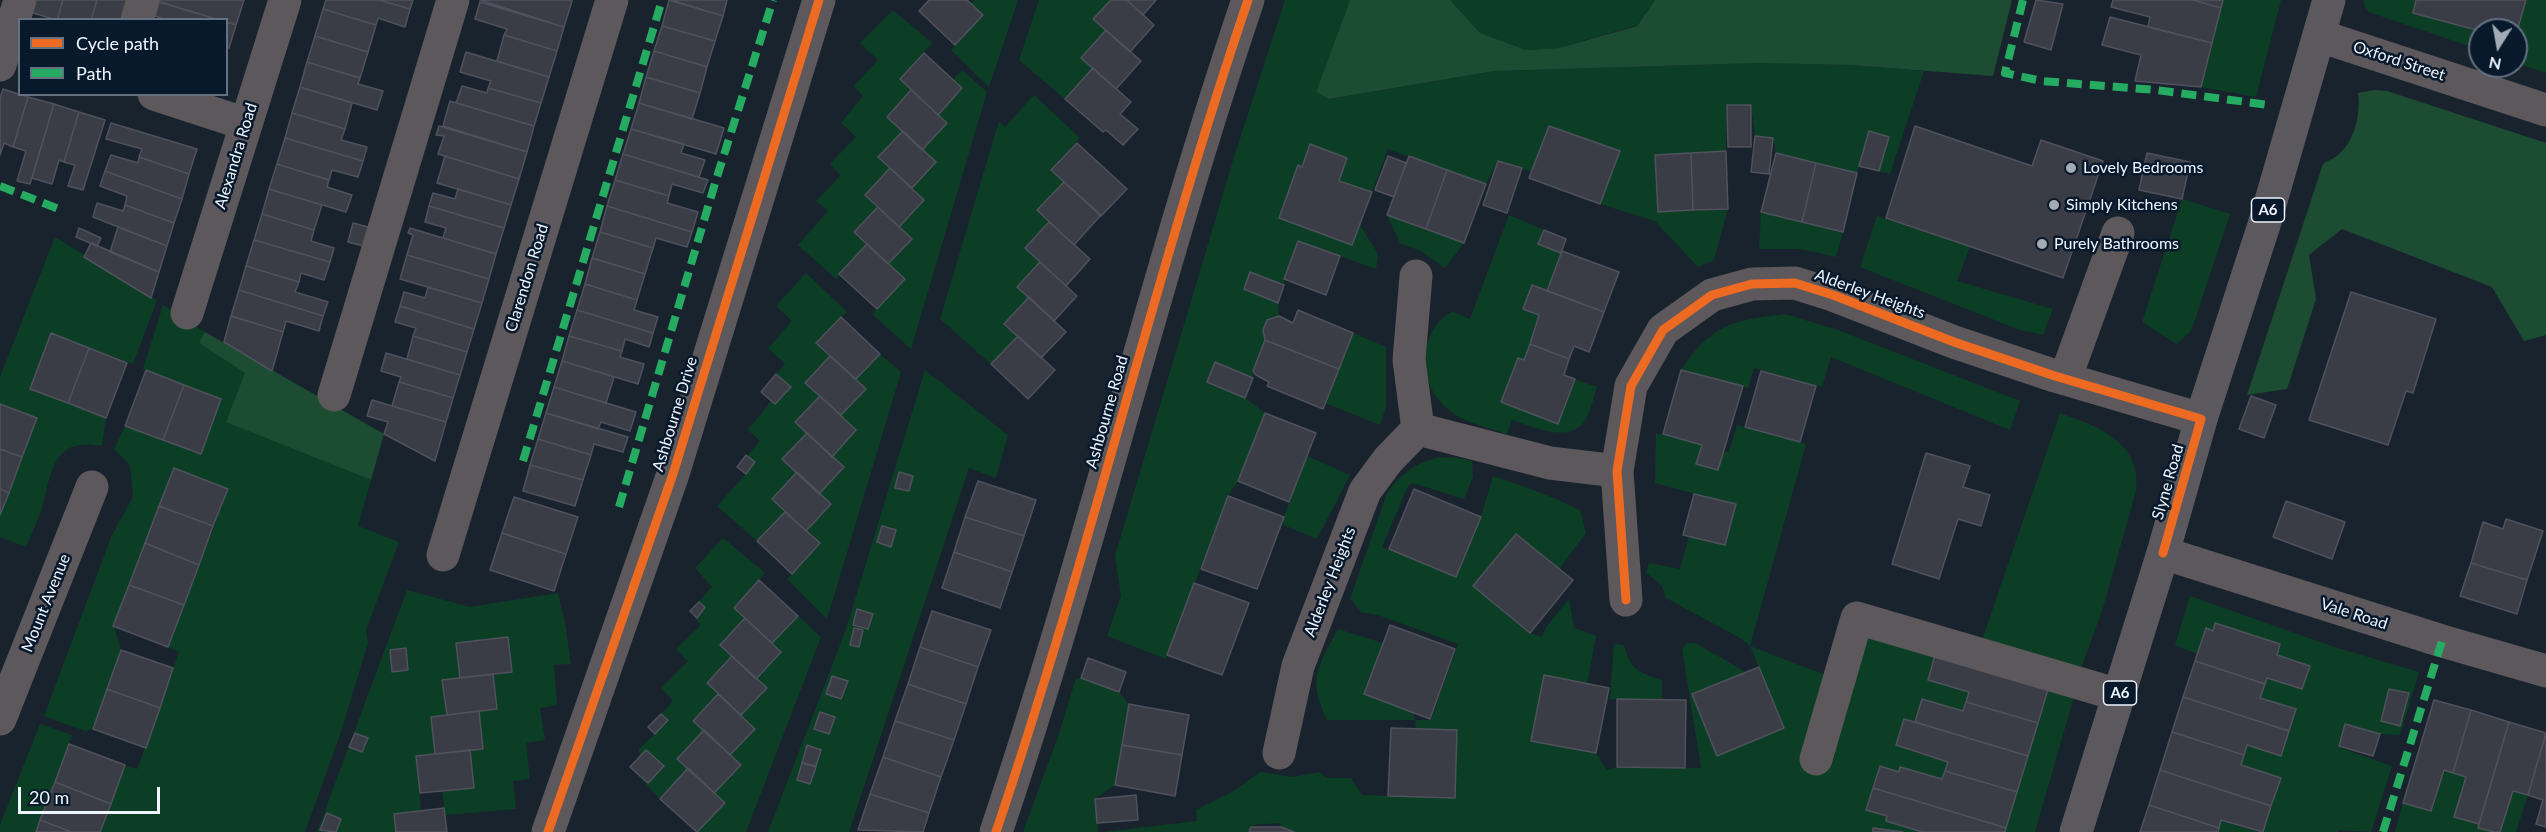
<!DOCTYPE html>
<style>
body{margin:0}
#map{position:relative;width:2546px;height:832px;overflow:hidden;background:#19232e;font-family:Lato,sans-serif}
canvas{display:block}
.legend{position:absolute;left:18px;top:18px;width:210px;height:78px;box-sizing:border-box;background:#08192c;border:2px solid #647180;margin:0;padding:8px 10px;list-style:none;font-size:18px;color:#eef5fe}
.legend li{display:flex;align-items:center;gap:12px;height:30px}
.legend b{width:30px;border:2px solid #647180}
.north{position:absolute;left:2468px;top:18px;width:60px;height:60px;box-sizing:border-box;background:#08192c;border:2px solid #647180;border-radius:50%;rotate:191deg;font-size:16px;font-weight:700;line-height:24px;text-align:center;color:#eef5fe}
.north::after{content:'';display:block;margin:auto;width:21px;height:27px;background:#a3acb5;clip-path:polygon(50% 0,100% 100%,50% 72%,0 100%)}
.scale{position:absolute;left:18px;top:787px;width:142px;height:27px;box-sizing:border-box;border:3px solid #eef5fe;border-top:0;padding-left:8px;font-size:18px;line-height:21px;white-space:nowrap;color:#eef5fe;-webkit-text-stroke:4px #08192c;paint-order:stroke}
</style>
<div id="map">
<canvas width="2546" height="832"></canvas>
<ul class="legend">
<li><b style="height:8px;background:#ed6a23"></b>Cycle path</li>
<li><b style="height:8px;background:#26ab63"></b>Path</li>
</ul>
<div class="north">N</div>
<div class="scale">20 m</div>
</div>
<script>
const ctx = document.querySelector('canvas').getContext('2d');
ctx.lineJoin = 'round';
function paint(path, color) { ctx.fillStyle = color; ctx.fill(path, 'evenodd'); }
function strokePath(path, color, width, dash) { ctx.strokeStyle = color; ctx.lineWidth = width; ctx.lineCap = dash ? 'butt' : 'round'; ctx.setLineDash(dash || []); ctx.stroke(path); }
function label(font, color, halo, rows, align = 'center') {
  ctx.font = font + ' Lato,sans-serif'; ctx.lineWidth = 5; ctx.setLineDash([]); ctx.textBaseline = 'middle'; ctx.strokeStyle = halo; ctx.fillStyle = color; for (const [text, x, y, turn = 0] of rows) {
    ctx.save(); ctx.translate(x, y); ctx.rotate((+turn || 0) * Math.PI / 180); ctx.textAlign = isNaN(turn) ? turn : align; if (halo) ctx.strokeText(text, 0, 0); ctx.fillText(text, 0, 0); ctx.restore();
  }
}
paint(new Path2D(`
 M975,0H1018L989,87L951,50L983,15L971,4Z
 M1039,0H1111L1094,19L1106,30L1081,58L1093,68L1065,99L1019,60Z
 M1285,0H1350L1316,92L1329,99L1494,71L1759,63L1850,65L1924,71L1890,174L1859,166L1857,173L1776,153L1773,138L1755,136L1751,105L1727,106L1726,151L1655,155L1658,212L1728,209L1714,260L1698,267L1655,221L1600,204L1619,151L1549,126L1532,172L1498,161L1486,184L1388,149L1372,192L1339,181L1347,158L1310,144L1302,167L1352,245L1360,225L1378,254L1376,269L1298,241L1284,279V285L1250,272L1244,289L1278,303L1279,316L1267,320C1263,328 1265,331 1265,339C1264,352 1253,364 1253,378L1215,363L1207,382L1245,398L1265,413L1238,481L1228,496L1166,659L1107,636L1121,596L1115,556L1234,157Z
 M1450,0H1655L1637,25L1559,48L1526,50L1480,33Z
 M2223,0H2281L2256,97L2201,87Z
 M2364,0H2416L2413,13L2480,31V50L2369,12L2364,6Z
 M2526,0H2546V73L2516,63V35Z
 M893,10L932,43L900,79L911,90L887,117L903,131L878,157L890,168L865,195L878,207L854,232L867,244L836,279L798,245L828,211L816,201L841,175L830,164L856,137L841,123L863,96L854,86L878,60L860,43Z
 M962,70L987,92L911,349L872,314L904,280L888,264L912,239L899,227L924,200L912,188L936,162L922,150L947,123L938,115L962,88L953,80Z
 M1034,95L1080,138L1051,170L1064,182L1037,210L1049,222L1025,248L1040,262L1017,286L1029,297L1018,336L991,364L940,319L999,121L1005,127Z
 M2182,199L2230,214L2195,320L2191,331L2177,344L2142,322Z
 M1761,212L1843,232L1836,257L1800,249H1759Z
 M1387,215L1464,243L1445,268L1421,251L1400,243Z
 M1509,215L1544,230L1538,244L1561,253L1547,291L1532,285L1523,309L1539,315L1533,331H1534L1524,360L1518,358L1501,402L1558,423L1575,379L1597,387C1594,397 1591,409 1586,419C1570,445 1534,427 1512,420L1507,434C1486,427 1461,422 1444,406C1421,383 1418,348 1438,323C1442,319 1448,312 1453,312C1458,313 1465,318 1470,319Z
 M1877,216L1970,247L1957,281L2053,309L2043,335L2020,330L1860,267Z
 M55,237L157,300L133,364L51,333L30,389L106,418L102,446C54,437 52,469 43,504C39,518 32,533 26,547L0,537V515L37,418L0,404V377Z
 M806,273L847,312L817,343L830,356L806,382L820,396L796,422L807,433L783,459L797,472L772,499L785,512L757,541L717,506L746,474L737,467L760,441L748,430L771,401L761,392L785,364L768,348L792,321L776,306Z
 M163,305L205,332L199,343L245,373L227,422L371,480L358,526L399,542L366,630L368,643L340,735L305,832H100L125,765L137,769L140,762L179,652L168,647L228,490L174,468L114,626L121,650L93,729L85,731L44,716L112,535L133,497L130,465L114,449L125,426L201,454L221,399L143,369Z
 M1785,314L1838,330L2020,401L2010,430L1831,357L1822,387L1754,368L1748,388L1681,370C1713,323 1732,321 1785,314Z
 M1353,333L1386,347V407L1380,425L1325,403Z
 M880,354L901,372L827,619L787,579L820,544L806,531L831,504L819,494L832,457L856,430L841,415L865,389L856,379Z
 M925,370L1008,435L996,478L969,468L849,832H768L845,632Z
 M2060,413C2099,427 2142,442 2136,491L2103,608L2080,671L1981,643Z
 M1737,425L1806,444L1750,646L1828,676L1868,631L1936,652L1928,680L1969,692L1963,711L1922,699L1915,722L1904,720L1896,744L1907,747V750L1948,762L1942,779L1900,768L1899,772L1879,766L1866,810L1887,816L1886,821L1922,832H1294L1281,827V823L1252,825L1249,832H1103L1197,821L1196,810L1232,792L1260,772L1293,777L1320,772L1326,778H1351L1362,795L1388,796L1416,729L1415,720H1327C1307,679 1318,666 1338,629L1383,643L1365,694L1413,712L1415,720H1431L1458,644L1378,615L1361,612L1350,599L1387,493C1408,463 1437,450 1472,461L1473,477L1464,499L1413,483L1408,486L1382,547L1456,577L1481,517L1493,476C1523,486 1552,496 1580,510L1586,533L1559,569L1516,534L1473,586L1530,633L1542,637L1546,627L1569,599L1574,628L1596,636L1587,684L1531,741L1596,753L1607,770L1617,767L1701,768L1682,649L1687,643H1695L1746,672L1692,694L1717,756L1784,728L1750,646L1740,638L1666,598L1662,586L1646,572L1649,563L1680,569L1689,536L1725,545L1736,505L1655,483L1656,433L1702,445L1696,464L1723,451L1729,452Z
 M1307,456L1350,475L1317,539L1281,524Z
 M723,538L765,573L734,608L745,618L720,645L732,656L707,683L718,694L693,720L704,730L677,759L688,768L660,799L630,767L641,755L638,750L655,734L648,727L673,701L661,688L688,661L676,649L701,625L690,611L712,587L695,568Z
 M407,590L470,607L558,593L565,623L571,664L554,665L557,705L540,708L545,740L526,743L530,779L513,781L516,809L445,815L442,791L474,787L470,750L479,711L497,708L493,674L512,671L508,637L456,643L460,678L443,680L447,715L431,717L435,754L416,756L421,810L394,814L396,832H317Z
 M2190,596L2334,647L2419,672L2400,735L2380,734L2346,724L2338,747L2392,766L2371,832L2339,830L2338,832H2263L2280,778L2241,765L2247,745L2281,756L2296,709L2260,698L2267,678L2310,666L2277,655L2280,644L2215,624L2213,631L2206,628L2197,654L2175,645Z
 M798,616L821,637L746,832H697L724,803L714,793L740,765L730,755L755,729L741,715L766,688L756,679L781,652L772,643Z
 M1614,644L1624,645C1631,670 1637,672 1662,680V700L1610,699Z
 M1076,678H1081L1119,692L1129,704L1115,785L1095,799L1098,832H1023L1060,731Z
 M2049,686L2075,693L2035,832H2005Z
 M40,724L72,735L69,744L36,832H0V825Z
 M2444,770L2466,777L2455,817L2479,824V828L2494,832H2395L2403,803L2432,811Z
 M2513,791L2528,795L2516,832H2500Z
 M2221,820L2258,832H2218Z`), '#0b3e25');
paint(new Path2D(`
 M1350,0H1450L1480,33L1526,50L1559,48L1637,26L1655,0H2012L1993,76L1850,65L1759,63L1494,71L1329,99L1316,92Z
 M2374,90L2387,91L2546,143V335L2524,341L2492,287L2342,229L2309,255L2316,299L2287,389L2247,395L2323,164C2329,160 2336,158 2340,153C2355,140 2361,112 2358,93Z
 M205,332L384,434L371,480L226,422L245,373L199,343Z`), '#1c4d32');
const building = new Path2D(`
 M30,0H63L57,20L26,11Z
 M63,0H97L91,20H57Z
 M97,0H130L124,20H91Z
 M154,0H244L236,25L226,22V20H219Z
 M326,0H379L410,9L405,27L378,18L376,25L323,9Z
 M379,0H413L410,9Z
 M480,0H569L572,1L564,27Z
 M669,0L723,16L715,41L662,26Z
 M671,0H727L723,16Z
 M929,0H967L983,15L955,45L919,11Z
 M1111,0H1127L1154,25L1130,52L1093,19Z
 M1127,0H1156L1143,15Z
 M2036,0L2063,4L2051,50L2024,42Z
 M2113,0H2193L2221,8L2212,43L2148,27L2150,17L2111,7Z
 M2193,0H2223L2221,8Z
 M2416,0H2526L2516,35V30L2480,31L2413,13Z
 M159,2L219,20H166L155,16Z
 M480,2L564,27L557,51L504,35L507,29L475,19Z
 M323,9L376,25L368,52L315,36Z
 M2110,17L2212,43L2201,87L2135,81L2141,55L2102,45Z
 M226,22L236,25L229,48H226Z
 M662,26L715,41L707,67L654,51Z
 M1106,30L1141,61L1116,89L1081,58Z
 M504,35L557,51L549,77L497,61Z
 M315,36L368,52L360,78L307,62Z
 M654,51L707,67L700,93L646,77Z
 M466,52L549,77L541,103L488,88L491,81L460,72Z
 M924,53L962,88L938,115L900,79Z
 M307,62L360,78L358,84L383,91L377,110L300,87Z
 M1093,68L1131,102L1120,114L1138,129L1123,145L1106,130L1103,132L1065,99Z
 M646,77L700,93L692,119L639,103Z
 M462,86L487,93L488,88L541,103L534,126L456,103Z
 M300,87L352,103L345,129L292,113Z
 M3,89L28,97L13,147L4,143L0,155V98Z
 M911,90L947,123L922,150L887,117Z
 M28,97L54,104L30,184L17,181L26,151L13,147Z
 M450,101L534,126L527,152L443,126Z
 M639,103L724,128L716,154L631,129Z
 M54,104L79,112L64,162L59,160L52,184L32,178Z
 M1727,105H1751V147H1728Z
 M79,112L105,120L83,190L68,186L75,165L64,162Z
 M292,113L345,129L341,140L367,147L363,161L285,138Z
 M111,123L197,149L189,174L139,157L142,149L106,139Z
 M439,126L527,152L519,179L438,154L444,136L436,135Z
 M1549,126L1620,151L1600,204L1529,178Z
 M1915,126L2032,166L2041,140L2103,161L2063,278L1886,218Z
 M631,129L684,144L681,153L705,160L699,177L623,154Z
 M903,131L936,162L912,188L878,157Z
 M1869,131L1889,137L1879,171L1859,166Z
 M1755,136L1773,138L1769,174L1751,172Z
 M285,138L363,161L358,177L332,170L329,180L277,164Z
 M1077,143L1127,189L1101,216L1051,170Z
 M1310,144L1347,158L1339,181L1372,192L1352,245L1279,218L1298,165L1302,167Z
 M1726,151L1728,209L1693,210L1691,153Z
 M1691,153L1693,210L1658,212L1655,155Z
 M1776,153L1816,163L1802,222L1761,212Z
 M2147,153L2190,162L2182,199L2139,190Z
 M623,154L708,180L703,193L672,184L669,196L615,180Z
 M111,155L138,163L139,157L189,174L182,199L105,171Z
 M445,156L519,179L511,205L437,183Z
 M1388,156L1406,163L1394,197L1375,190Z
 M1409,156L1447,170L1426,229L1387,215Z
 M1498,161L1522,168L1507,213L1483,205Z
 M1816,163L1857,173L1843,232L1802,222Z
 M277,164L329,180L327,187L352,195L346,212L269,189Z
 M890,168L924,200L899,227L865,195Z
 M1447,170L1486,184L1464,243L1426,229Z
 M105,171L182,199L174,223L125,205L127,196L100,186Z
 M615,180L669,196L667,203L698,212L692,232L607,206Z
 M1064,182L1101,215L1074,245L1037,210Z
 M269,189L322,205L314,230L262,214Z
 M458,189L511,205L504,228L429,206L433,193L455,199Z
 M97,203L123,211L125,205L174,223L167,246L93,217Z
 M429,206L504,228L496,254L443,238L446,228L425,222Z
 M607,206L692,232L687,247L656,238L653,248L600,232Z
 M878,207L912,239L888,264L854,232Z
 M262,214L314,230L311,241L334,248L330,262L254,240Z
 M1049,222L1090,259L1066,286L1025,248Z
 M353,223L372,228L367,247L348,242Z
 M118,227L167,246L159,272L110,252Z
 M79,228L101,238L97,246L76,237Z
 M410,228L496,254L489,279L407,255L413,235L408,233Z
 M1544,230L1566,239L1561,253L1538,244Z
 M600,232L653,248L645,274L592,258Z
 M254,240L330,262L324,280L301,273L299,282L246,266Z
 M1298,241L1340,256L1326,295L1284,279Z
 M91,243L159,272L151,298L84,257Z
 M867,244L905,279L877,309L839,274Z
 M1562,251L1619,272L1604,312L1547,291Z
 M407,255L489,279L482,303L400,279Z
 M592,258L645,274L637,300L585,284Z
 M1040,262L1077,296L1054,321L1017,287Z
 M246,266L299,282L295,292L328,302L323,316L239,290Z
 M1250,272L1284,285L1278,303L1244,289Z
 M585,284L637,300L634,310L658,317L653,333L577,310Z
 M1532,285L1604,312L1589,352L1574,346L1569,359L1530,344L1539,315L1523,309Z
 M428,287L482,303L474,329L400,306L404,292L425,298Z
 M239,290L323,316L319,331L286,321L283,332L231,316Z
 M2351,292L2436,319L2413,393L2406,391L2388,445L2309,420Z
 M1029,297L1066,332L1041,358L1004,324Z
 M400,306L474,329L467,352L413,336L416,328L395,322Z
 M577,310L653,333L649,347L625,339L622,351L569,336Z
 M1298,310L1353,333L1339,369L1265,340L1263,330L1267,320L1279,316L1293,323Z
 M231,316L283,332L272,371L224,342Z
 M841,317L880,354L856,379L816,343Z
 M51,333L89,348L68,403L30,389Z
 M413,336L467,352L460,375L407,359Z
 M569,336L622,351L620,357L644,364L638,384L562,361Z
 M1018,336L1055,370L1028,399L991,364Z
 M1265,340L1339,369L1323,409L1267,386L1269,382L1256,375L1253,371Z
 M1530,344L1569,359L1564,375L1575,379L1558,424L1501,402L1518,358L1524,360Z
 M89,348L127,363L106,418L68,403Z
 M386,353L460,375L453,398L399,382L401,377L381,371Z
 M830,356L866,389L841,415L805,383Z
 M562,361L614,377L606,403L554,387Z
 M1215,362L1253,378L1245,398L1207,382Z
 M146,370L184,385L163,440L125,426Z
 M1681,370L1743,386L1718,470L1696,464L1702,445L1663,434Z
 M1761,371L1816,386L1800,442L1745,427Z
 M776,374L791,387L775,404L761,392Z
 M399,382L453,398L446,422L392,406Z
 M184,385L221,399L201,454L163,440Z
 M554,387L636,412L630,431L601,422L598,429L546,413Z
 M820,396L856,430L832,457L795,422Z
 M2251,396L2276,405L2264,438L2239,429Z
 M372,400L446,422L435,461L384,434L388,422L367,416Z
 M0,404L37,418L22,457L0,449Z
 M546,413L628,437L623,452L594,444L591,455L538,439Z
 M1265,413L1316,433L1289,502L1238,481Z
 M807,433L844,467L819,494L782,459Z
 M538,439L591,455L583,480L530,465Z
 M0,449L22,457L9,493L0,489Z
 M1926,453L1970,466L1963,487L1990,495L1981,526L1958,519L1939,579L1892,564Z
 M746,455L755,462L746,474L737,467Z
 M530,465L583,480L575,506L523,491Z
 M174,468L228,489L213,526L159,506Z
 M797,472L831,504L806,531L772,499Z
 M899,472L913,476L909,491L895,488Z
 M978,481L1036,500L1024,536L965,517Z
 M0,489L9,493L0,515Z
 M1414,489L1481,517L1456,577L1389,549Z
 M1694,494L1736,504L1725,545L1683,535Z
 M1228,496L1284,517L1257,589L1201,569Z
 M514,497L578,517L566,554L502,533Z
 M2286,501L2345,522L2332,559L2273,537Z
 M159,506L213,526L199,565L145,543Z
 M785,512L820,543L792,574L757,541Z
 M965,517L1024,536L1012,572L954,552Z
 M2506,519L2543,531L2527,580L2471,563L2483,522L2503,529Z
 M882,526L896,530L891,547L877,542Z
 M502,533L566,554L554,591L490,570Z
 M1516,534L1573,580L1530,633L1473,586Z
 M145,543L199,565L184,605L129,585Z
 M954,552L1012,572L1000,608L942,588Z
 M2471,563L2527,580L2517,614L2460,596Z
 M759,580L798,616L772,643L734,608Z
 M1194,583L1249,603L1222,675L1167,655Z
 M129,585L184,605L168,647L113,626Z
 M699,602L705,607L697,618L690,611Z
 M857,609L873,614L868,629L853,625Z
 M932,611L991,630L978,667L920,647Z
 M745,618L781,652L756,679L720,645Z
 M2215,623L2280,644L2277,655L2310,666L2302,689L2267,678L2265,684L2195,661L2206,628L2213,631Z
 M1390,625L1455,649L1430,719L1364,694Z
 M854,628L863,630L859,647L850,645Z
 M508,637L512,672L460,678L456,643Z
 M920,647L978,667L966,704L908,684Z
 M406,648L408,670L392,672L390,650Z
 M121,650L173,668L160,708L107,689Z
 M1936,652L2049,686L2038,723L1966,702L1969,692L1928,680Z
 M732,656L767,688L741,715L707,683Z
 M1088,658L1126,672L1119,692L1081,678Z
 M2195,661L2265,684L2260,698L2296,709L2289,731L2183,697Z
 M1759,667L1784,728L1717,756L1692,694Z
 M493,674L497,709L447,715L442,680Z
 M1544,675L1609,688L1596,753L1531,741Z
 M832,676L848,681L841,699L826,694Z
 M908,684L966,704L954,740L895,721Z
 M107,689L160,708L146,748L93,729Z
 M2389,689L2409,693L2400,726L2381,721Z
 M718,694L755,729L730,755L693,721Z
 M2183,697L2289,731L2281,756L2247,745L2244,755L2172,732Z
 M1617,699L1686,700L1685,768L1617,767Z
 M1922,699L1963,711L1966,702L2038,723L2028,756L1915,722Z
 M2434,700L2471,710L2453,773L2444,770L2431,811L2403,803Z
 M1129,704L1189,715L1182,755L1122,745Z
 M2471,710L2509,722L2479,824L2454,817L2466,777L2453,773Z
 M479,711L483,749L435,754L431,717Z
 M820,712L835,717L829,734L814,729Z
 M661,714L668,720L655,734L648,727Z
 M1904,719L2028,756L2017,792L1945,771L1948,762L1896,745Z
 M895,721L954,740L941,777L883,757Z
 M2509,722L2546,733L2528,795L2513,791L2500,832H2494L2478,828Z
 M2345,724L2380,734L2373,756L2339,746Z
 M1391,728L1457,730L1455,798L1388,796Z
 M704,730L741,765L714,793L677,759Z
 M2172,732L2244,755L2241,765L2281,778L2271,806L2160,770Z
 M355,733L368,738L362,752L349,747Z
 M2546,733V827L2536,824L2543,800L2528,795Z
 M69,744L125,765L111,804L55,782Z
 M807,745L821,750L816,766L802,763Z
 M1122,745L1182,755L1175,796L1115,785Z
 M470,750L474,788L420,793L416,756Z
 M646,750L664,766L648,783L630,767Z
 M883,757L941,777L929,813L870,794Z
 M802,763L816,767L810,784L797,780Z
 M1880,766L1899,772L1900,767L1942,779L1945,771L2017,792L2006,828L1873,788Z
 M688,768L725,803L697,832L660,799Z
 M2160,770L2271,806L2263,832L2221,820L2219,828L2149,805Z
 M55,782L111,804L100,832H72L40,820Z
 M1873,788L2006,828L2005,832H1922L1886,821L1887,816L1866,810Z
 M870,794L929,813L923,832L858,830Z
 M1136,795L1138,820L1097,823L1095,799Z
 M2149,805L2219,828L2218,832H2140Z
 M444,808L447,832H396L394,814Z
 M327,813L341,819L336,832L320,830Z
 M40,820L72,832H36Z
 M1251,827H1281L1294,832H1249Z
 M1873,828L1903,832H1873Z`);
paint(building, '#3a3c46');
strokePath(building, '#4f525d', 1.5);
strokePath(new Path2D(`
 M137,20L143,0
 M2320,36L2546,110
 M0,65L20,0
 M154,94L246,124
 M1416,276L1409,360L1418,429
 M187,313L285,0
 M2065,379L2118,233
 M334,395L453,0
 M2163,553L2442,641L2546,671
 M443,555L612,0
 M1626,600L1617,471L1631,386L1663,330L1712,295L1752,284L1795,283L1833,295L1954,342L2055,376L2201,419
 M0,719L92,487
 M1279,753L1298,666L1365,491L1388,460L1418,429L1550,463L1617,471
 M1816,759L1857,618L2119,695
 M548,832L673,474L819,0
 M996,832C1089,557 1155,274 1248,0`), '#5c585b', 33);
strokePath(new Path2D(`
 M2076,832L2163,553L2201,419L2264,225L2329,0`), '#5b595e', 33);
strokePath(new Path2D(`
 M2023,0L2005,73L2042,81L2156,90L2269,105
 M0,186L64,211
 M523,461L662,0
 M619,507L716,180L773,0
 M2383,832L2442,641`), '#26ab63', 8, [15, 8]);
strokePath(new Path2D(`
 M1626,600L1617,471L1631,386L1663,330L1712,295L1752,284L1795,283L1833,295L1954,342L2055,376L2201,419L2163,553
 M548,832L673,474L819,0
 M996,832C1089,557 1155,274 1248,0`), '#ed6a23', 9);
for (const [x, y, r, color] of [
 [2071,168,6,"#a3acb5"],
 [2054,205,6,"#a3acb5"],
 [2042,244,6,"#a3acb5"]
]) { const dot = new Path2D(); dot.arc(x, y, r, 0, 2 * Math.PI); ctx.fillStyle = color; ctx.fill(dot); strokePath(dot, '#08192c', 2); }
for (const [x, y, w] of [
 [2268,210,33],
 [2120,693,33]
]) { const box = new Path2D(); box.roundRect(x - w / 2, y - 12, w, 24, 4.5); ctx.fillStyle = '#08192c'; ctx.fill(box); strokePath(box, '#eef5fe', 1.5); }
label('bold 15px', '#eef5fe', null, [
 ["A6",2268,210],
 ["A6",2120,693]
]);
label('16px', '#eef5fe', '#08192c', [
 ["Oxford Street",2399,61,18],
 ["Alexandra Road",236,156,-73],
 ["Clarendon Road",527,278,-73],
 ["Alderley Heights",1870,294,20],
 ["Ashbourne Road",1107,412,-74],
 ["Ashbourne Drive",675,414,-73],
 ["Slyne Road",2168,482,-74],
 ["Alderley Heights",1330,582,-69],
 ["Mount Avenue",46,603,-68],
 ["Vale Road",2354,614,18]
]);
label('16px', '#eef5fe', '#08192c', [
 ["Lovely Bedrooms",2083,168],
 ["Simply Kitchens",2066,205],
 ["Purely Bathrooms",2054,244]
], 'left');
</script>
